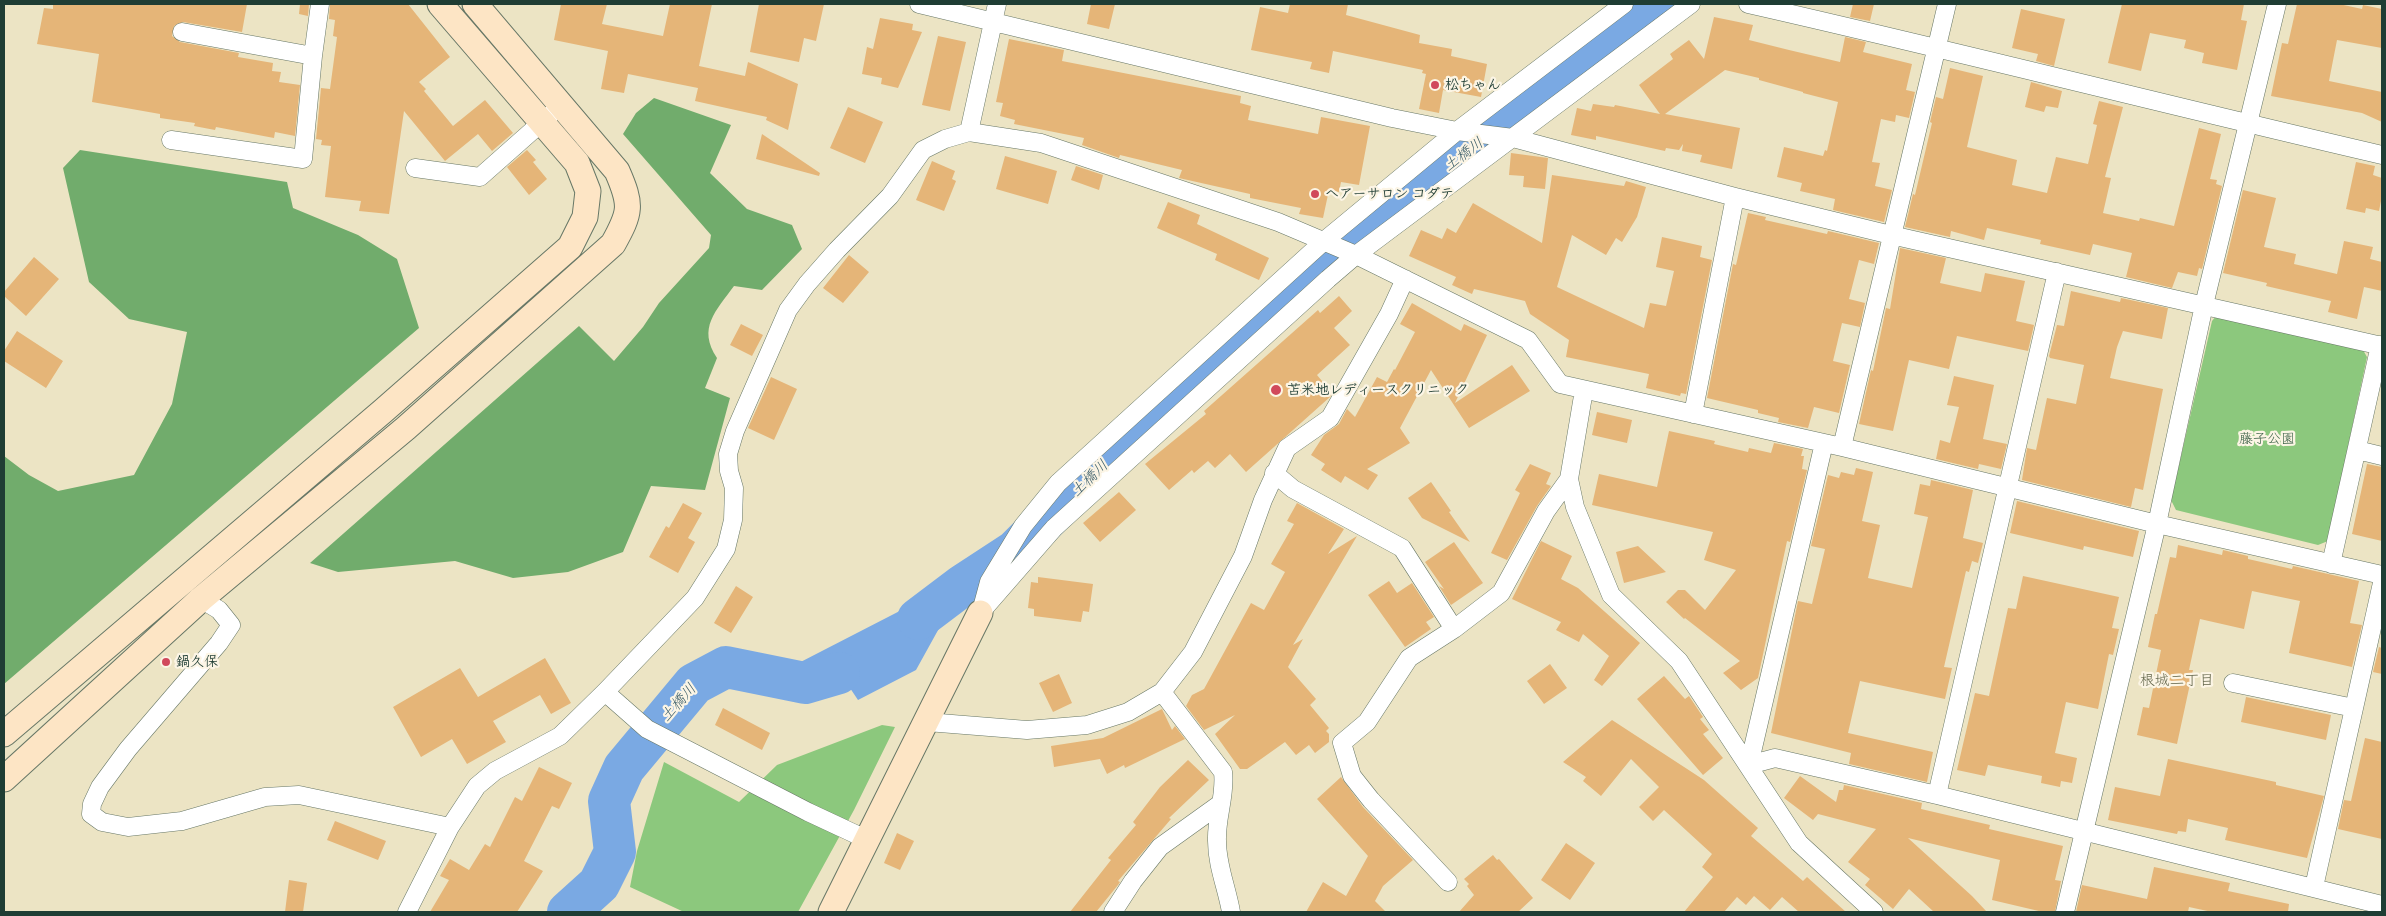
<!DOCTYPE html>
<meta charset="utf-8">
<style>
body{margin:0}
#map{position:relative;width:2386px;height:916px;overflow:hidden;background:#ece4c4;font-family:Sriracha,sans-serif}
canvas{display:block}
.frame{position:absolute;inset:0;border:5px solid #1f3d34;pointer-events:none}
</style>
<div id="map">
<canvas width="2386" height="916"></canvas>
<div class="frame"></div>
</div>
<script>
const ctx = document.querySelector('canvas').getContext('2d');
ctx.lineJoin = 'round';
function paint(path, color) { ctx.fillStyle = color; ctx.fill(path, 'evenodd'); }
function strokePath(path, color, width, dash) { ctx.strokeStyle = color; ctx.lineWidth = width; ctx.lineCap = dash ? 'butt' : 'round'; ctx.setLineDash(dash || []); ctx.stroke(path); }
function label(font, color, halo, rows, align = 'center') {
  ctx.font = font + ' Sriracha,"Klee One",sans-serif'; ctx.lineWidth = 4.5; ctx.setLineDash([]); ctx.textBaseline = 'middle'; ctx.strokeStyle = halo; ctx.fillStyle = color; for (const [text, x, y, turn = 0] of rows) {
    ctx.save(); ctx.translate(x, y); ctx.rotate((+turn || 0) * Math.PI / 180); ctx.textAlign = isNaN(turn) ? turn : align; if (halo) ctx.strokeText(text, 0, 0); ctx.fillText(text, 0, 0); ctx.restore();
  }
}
paint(new Path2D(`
 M2217,315L2363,350L2367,357L2328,541L2318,545L2176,510L2171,500L2212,321Z
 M882,725L895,727L854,810L798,912H684L630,887L637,851L664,762L739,802L777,765Z`), '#8cc87d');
paint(new Path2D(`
 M654,98L731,125L710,173L747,209L792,225L802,249L762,290L734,286C716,311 697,328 717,358L705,388L730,398L705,490L651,486L623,552L568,572L513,578L455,561L338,572L310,563L579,326L614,361L643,327L659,303L709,248L711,235L623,134L636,113Z
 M80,150L287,182L293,208L358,235L397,259L419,328L4,684V456L29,475L58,491L134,475L172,404L187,332L129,319L89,282L63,168Z`), '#71ac6c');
paint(new Path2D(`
 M958,581L963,585L916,670L858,700L844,679L805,694L788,685L784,678L787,669Z`), '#7aa9e3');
strokePath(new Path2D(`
 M918,619L963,585L1015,551L1115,451L1301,279L1664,4
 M568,912L599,884L615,852L609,801L624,768L694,684L726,667L805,683L839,673`), '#7aa9e3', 42);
paint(new Path2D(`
 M53,4H247L242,32L183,22L174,26L172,36L180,42L239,53L238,57L273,63L272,71L281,72L279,82L300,85L295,136L275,132L274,138L216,127L215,130L194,126L195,123L160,118V114L92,102L99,54L37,44L44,8L53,9Z
 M300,4H309L308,16L299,14Z
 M330,4H408L450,57L419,82L426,89L424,91L453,126L485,100L513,133L492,151L478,134L445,161L404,111L389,214L359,211L361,201L325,197L331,146L321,145L322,140L316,139L321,88L330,89L337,37L333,36L335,20L329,19Z
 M561,4H607L602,24L663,36L670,4H712L699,66L745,76L748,62L798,84L788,130L766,120L767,117L695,101L698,88L628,74L624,93L601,89L608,51L554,40Z
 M759,4H824L816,41L804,38L799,62L750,52Z
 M1091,4H1115L1109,29L1087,24Z
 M1290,4H1348L1346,15L1420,35L1419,43L1452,49L1451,56L1487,64L1481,97L1443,90L1439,113L1419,109L1426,74L1422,73L1423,70L1333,51L1329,73L1310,69L1312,62L1251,50L1260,7L1288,13Z
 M1853,4H1874L1870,21L1850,17Z
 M2122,4H2244L2241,20L2247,21L2237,70L2202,63L2204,53L2184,48L2186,40L2150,33L2141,71L2108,63Z
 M2297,4H2339L2362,9L2363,5L2382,9V48L2337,40L2329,81L2382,92V122L2362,113L2271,96L2282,43L2288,44Z
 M2021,9L2065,19L2054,66L2036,61L2038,54L2012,48Z
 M1714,17L1753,25L1749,40L1789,50L1840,62L1845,37L1866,42L1863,52L1912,64L1906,90L1915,92L1909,118L1896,115L1895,122L1881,119L1872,162L1880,163L1875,186L1892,190L1884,222L1833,210L1835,199L1800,191L1802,183L1777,177L1784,147L1823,156L1825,150L1827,151L1838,102L1803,93V92L1759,80V78L1725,70L1665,114L1740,128L1732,169L1700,162L1702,155L1682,151L1683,144L1679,150L1666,148L1665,151L1596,136V140L1571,135L1577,108L1591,111L1593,104L1614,107L1615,105L1660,114L1639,85L1673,59L1670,54L1689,40L1704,59Z
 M880,18L913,24L912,30L922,32L898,88L881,84L882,78L862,74L867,47L873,49Z
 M938,36L966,42L950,111L922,105Z
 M1009,39L1064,50L1062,61L1241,96L1240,103L1251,106L1248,120L1318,134L1321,117L1370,126L1359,185L1341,182L1339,192L1329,190L1323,218L1299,214L1301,208L1250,198V194L1179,178L1182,170L1120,155L1119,158L1082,145L1084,138L1014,124L1015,120L1000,116L1003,103L996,102Z
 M1950,68L1983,76L1967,147L2017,160L2012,185L2047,193L2056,157L2088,164L2097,125L2093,124L2099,101L2123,107L2105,177L2111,178L2103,213L2139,221L2140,218L2174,226L2199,128L2221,134L2210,179L2217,180L2216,184L2222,186L2202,269L2199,268L2197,276L2178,272L2172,288L2126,277L2132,253L2093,244L2090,255L2040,244L2041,240L1987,228L1984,240L1951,231L1950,237L1905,227L1913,194L1915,195L1932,123L1930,122L1936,97L1943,99Z
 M2031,82L2062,91L2058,108L2046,106L2044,112L2025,107Z
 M848,107L883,122L865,163L830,148Z
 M762,134L820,173L819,176L756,159Z
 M527,150L536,160L533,162L547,179L529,195L507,167Z
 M1511,153L1548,158L1545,189L1523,187L1524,176L1509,175Z
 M1005,156L1057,171L1048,204L996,189Z
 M932,161L955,171L952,179L956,181L944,211L916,200Z
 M2356,162L2375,166L2373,175L2382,178V196L2379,211L2366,208L2365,213L2346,209Z
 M1076,166L1103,175L1099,190L1071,180Z
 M1552,175L1624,186L1626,181L1646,187L1637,217L1622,242L1616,238L1606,255L1572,235L1557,287L1644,328L1650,303L1666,306L1674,271L1656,267L1662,237L1702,246L1700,257L1712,260L1686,394L1681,393L1680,396L1646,388L1649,374L1566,357L1569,340L1530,314L1525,301L1474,289L1472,294L1452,285L1456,277L1409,256L1421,230L1442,239L1447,228L1456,233L1473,203L1542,243Z
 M2243,190L2276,198L2264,247L2296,254L2294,264L2337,274L2344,241L2373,247L2370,259L2382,262V291L2364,287L2357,319L2328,312L2331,301L2266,286L2267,283L2223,273Z
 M1168,202L1200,215L1197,224L1269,258L1259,280L1215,260L1217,254L1157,228Z
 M1748,213L1766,217L1765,220L1827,234L1828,231L1879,243L1874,264L1859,260L1849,299L1865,303L1860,327L1842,323L1833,361L1850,365L1839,413L1814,407L1808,428L1778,422L1779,418L1758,413V410L1707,398L1733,264L1736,265Z
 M1900,248L1946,258L1940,283L1981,292L1985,273L2025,281L2016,321L2034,325L2028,351L1957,336L1949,369L1909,360L1893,431L1859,424L1871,370L1873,371L1886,308L1890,309Z
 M849,255L869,272L843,303L823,288Z
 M34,257L59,279L26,316L4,296V292Z
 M2071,291L2120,302L2121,298L2168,308L2162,339L2123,331L2117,347L2110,378L2163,389L2143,490L2135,488L2131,507L2022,480L2027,448L2036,450L2047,398L2076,404L2084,365L2050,358L2049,356L2057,325L2064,326Z
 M1339,296L1352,311L1334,328L1350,345L1317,375L1332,393L1330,397L1246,472L1230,454L1215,468L1208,461L1194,473L1192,470L1169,490L1145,464L1206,414L1204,411L1318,310L1320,313Z
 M1412,303L1461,331L1464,324L1487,335L1455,403L1512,365L1530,391L1469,428L1431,370L1400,428L1410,443L1367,469L1378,475L1368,490L1345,476L1341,483L1321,470L1325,464L1311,455L1324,435L1339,424L1347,409L1355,417L1377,377L1387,382L1394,369L1395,370L1415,332L1400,324Z
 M741,324L763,335L752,356L730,345Z
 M17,331L63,361L46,388L4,361V351Z
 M1954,376L1994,385L1983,439L2007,444L2001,469L1979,464L1978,469L1936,459L1940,440L1950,443L1959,407L1947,405Z
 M771,377L797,389L774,440L748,428Z
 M1597,412L1632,420L1627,443L1592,435Z
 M1669,431L1715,441L1714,444L1748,452L1749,448L1771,453L1774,443L1803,449L1801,456H1804L1802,469L1807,470L1790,542L1787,541L1758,678L1741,690L1723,673L1740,661L1685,618L1684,619L1666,602L1678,590H1685L1705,610L1736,570L1704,560L1713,532L1592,505L1599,474L1657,487Z
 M1530,464L1551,473L1546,484L1551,486L1537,506L1507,560L1491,553L1520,493L1515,490Z
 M2367,464L2382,467V541L2352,534Z
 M1856,468L1873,472L1862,521L1880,525L1868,578L1912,588L1928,517L1914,514L1920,484L1930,486L1931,480L1973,490L1963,538L1983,543L1978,563L1972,561L1969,572L1966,571L1944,667L1952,668L1945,699L1860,681L1848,733L1933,752L1927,782L1849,764L1851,753L1771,733L1798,601L1812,604L1825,549L1811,546L1828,475L1839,478L1841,472L1854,475Z
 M1431,482L1451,511L1449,512L1470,542L1422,518L1408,498Z
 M1119,492L1136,510L1100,542L1083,523Z
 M2017,501L2139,531L2133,557L2084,546L2083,550L2010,533Z
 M683,503L702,513L688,538L695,542L678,573L649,557L666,526L669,528Z
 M1297,503L1344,529L1328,554L1357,536L1293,645L1303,639L1288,667L1316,699L1310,705L1329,728L1326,731L1329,734V742L1315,753L1309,745L1296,755L1285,742L1247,769H1240L1215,734L1235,715L1204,730L1186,706L1192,695L1204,689L1251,603L1264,610L1285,572L1271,564L1294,524L1287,521Z
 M1541,541L1572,556L1561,579L1578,588L1640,643L1602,686L1594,680L1609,656L1583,634L1579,642L1556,630L1561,622L1512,599Z
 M1454,542L1483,583L1451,605L1439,586L1444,589L1425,562Z
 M2178,545L2222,555L2223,550L2248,556V559L2292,569L2293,566L2359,581L2350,623L2362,625L2352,667L2289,653L2300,601L2252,591L2244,629L2200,619L2189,670H2193L2177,744L2137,735L2143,707L2149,708L2161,650L2148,647L2155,614H2157L2170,557L2176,558Z
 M1638,546L1666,572L1624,583L1616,552Z
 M2023,576L2119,597L2112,628L2119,629L2113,655L2109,654L2098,709L2066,702L2055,753L2077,758L2072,783L2061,781L2060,787L2041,783L2042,776L1988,765L1985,776L1957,770L1975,693L1989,696L2008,608L2016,609Z
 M1038,577L1093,584L1089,612L1083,611L1081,622L1034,616V609L1028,608L1031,582L1038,583Z
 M1389,581L1397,593L1412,583L1434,617L1426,622L1431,629L1405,647L1368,595Z
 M736,586L753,597L731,633L714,623Z
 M2379,647L2382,648V674L2373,672Z
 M545,658L571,703L551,714L540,695L493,721L506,742L467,764L452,739L421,757L393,707L460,668L478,697Z
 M1550,664L1567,688L1544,704L1527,681Z
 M1059,674L1072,703L1053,712L1039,683Z
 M1664,676L1685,699L1689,696L1703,717L1700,719L1709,730L1703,734L1723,758L1703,775L1637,699Z
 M2246,697L2331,715L2326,740L2241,722Z
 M723,708L770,733L762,750L715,725Z
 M1162,709L1172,730L1175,726L1185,739L1125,768L1124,765L1107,774L1100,759L1054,767L1051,746L1103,738Z
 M1612,720L1704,780L1758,828L1751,836L1803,881L1807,877L1846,912H1799L1782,897L1770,910L1754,896L1746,905L1737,897L1724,912H1684L1713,877L1702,867L1712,854L1664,810L1653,821L1639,807L1659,787L1631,759L1601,796L1583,781L1586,777L1563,762Z
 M2365,738L2382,742V839L2338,829L2344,800L2351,801Z
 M2168,759L2276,782V785L2324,796L2307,858L2225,840L2228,828L2188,819L2186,832L2178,831L2177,834L2108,820L2115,787L2160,796Z
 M1188,760L1209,780L1169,818L1171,819L1118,881L1120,882L1118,885L1096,912H1070L1111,860L1108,858L1136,825L1133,822L1160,787Z
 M539,767L572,783L559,809L552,806L524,861L543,871L517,912H430L449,880L440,876L450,859L469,870L485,844L490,847L515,797L522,801Z
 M1800,776L1836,802L1839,790H1843L1844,785L1922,803L1921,809L1990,825L1989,829L2063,846L2055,880L2061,881L2055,912H2043L1992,900L2000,860L1908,838L1972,896L1987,912H1934L1909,889L1893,909L1865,885L1870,879L1848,862L1876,829L1818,814L1813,820L1784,798Z
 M1341,777L1363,807L1413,860L1383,886L1375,901L1386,912H1306L1323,882L1346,896L1368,856L1317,799Z
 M335,821L386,841L378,860L327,840Z
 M897,833L914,841L900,870L884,863Z
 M1566,843L1595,863L1570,900L1541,880Z
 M1493,855L1497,860L1499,859L1533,898L1518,912H1459L1474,895L1467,886L1469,884L1464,879Z
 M2154,867L2230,883L2228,891L2289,904L2288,912H2212L2189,907L2188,912H2076L2082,885L2147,899Z
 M289,880L307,883L303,912H285Z`), '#e5b578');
const street = new Path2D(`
 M919,4L1392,118L1457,131L1513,138L1735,197L1891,235L2382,346
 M1748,4C1960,52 2170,106 2382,155
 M182,32L313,56
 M969,132L997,4
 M171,140L303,159L313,56L320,4
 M415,168L480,177L550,115
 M1584,390L1569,479L1575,507L1611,595L1679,661L1799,843L1874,912
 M1693,414L1735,197
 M1824,443L1749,765L1775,758L1937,795L2382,905
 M1842,447L1947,4
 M2357,450L2382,456
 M1274,473L1293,489L1402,548L1454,629
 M2331,564L2380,345
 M201,599L219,610L231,625L219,643L128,749L100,787L92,804L91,814L102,822L128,827L182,821L265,797L299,795L450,827
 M982,608L989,582L1023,526L1058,483L1324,241L1457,131L1624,4
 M980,613L1054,528L1328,279L1356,255L1691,4
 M2233,683L2354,708
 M605,692L647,729L808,812L868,840
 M1162,692L1223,772C1226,795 1216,817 1217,841C1217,866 1227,888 1231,912
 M927,722L1027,730L1087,725L1128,712L1162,692L1193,652L1243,556L1263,500L1287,448L1330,418L1389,314L1405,279
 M1937,795L2057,272
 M1448,882L1371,800L1352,776L1342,743L1367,722L1409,658L1454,629L1501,593L1546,511L1569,479
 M2314,887L2382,583
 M407,912L450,827L477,786L495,771L560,736L605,692L695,598L726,549L733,520L734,488L729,471L728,454L735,431L788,310L807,284L837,250L890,196L923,150L945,139L969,132L1041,143L1278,222L1356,255L1528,340L1560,384L1842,447L2157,524L2382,575
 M1113,912L1133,881L1160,847L1220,804
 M2065,912L2157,524L2204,305L2277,4`);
const secondary = new Path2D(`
 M4,734L383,411L570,247L585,217L588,191L577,163L440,4
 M4,779L201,599L406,428L613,244C631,212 632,205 617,171L475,4
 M831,912L980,613`);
strokePath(street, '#677766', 19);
strokePath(secondary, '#677766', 27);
strokePath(street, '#fff', 18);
strokePath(secondary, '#fde5c5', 25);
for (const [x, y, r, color] of [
 [1435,85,5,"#d1495b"],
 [1315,194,5,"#d1495b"],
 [1276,390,6,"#d1495b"],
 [166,662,5,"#d1495b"]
]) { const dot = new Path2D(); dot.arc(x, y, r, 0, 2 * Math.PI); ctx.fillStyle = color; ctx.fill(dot); strokePath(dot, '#fcf5e5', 2); }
label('bold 14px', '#1f3d34', '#fcf5e5', [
 ["松ちゃん",1445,85],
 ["ヘアーサロン コダテ",1325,194],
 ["苫米地レディースクリニック",1287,390],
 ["鍋久保",176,662]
], 'left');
label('14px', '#3a6046', '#fcf5e5', [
 ["藤子公園",2267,439]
]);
label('italic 15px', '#3a5d69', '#fcf5e5', [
 ["土橋川",1464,155,-37],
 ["土橋川",1090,479,-44],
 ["土橋川",679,703,-48]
]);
label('15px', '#64674c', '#fcf5e5', [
 ["根城二丁目",2177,681]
]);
</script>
